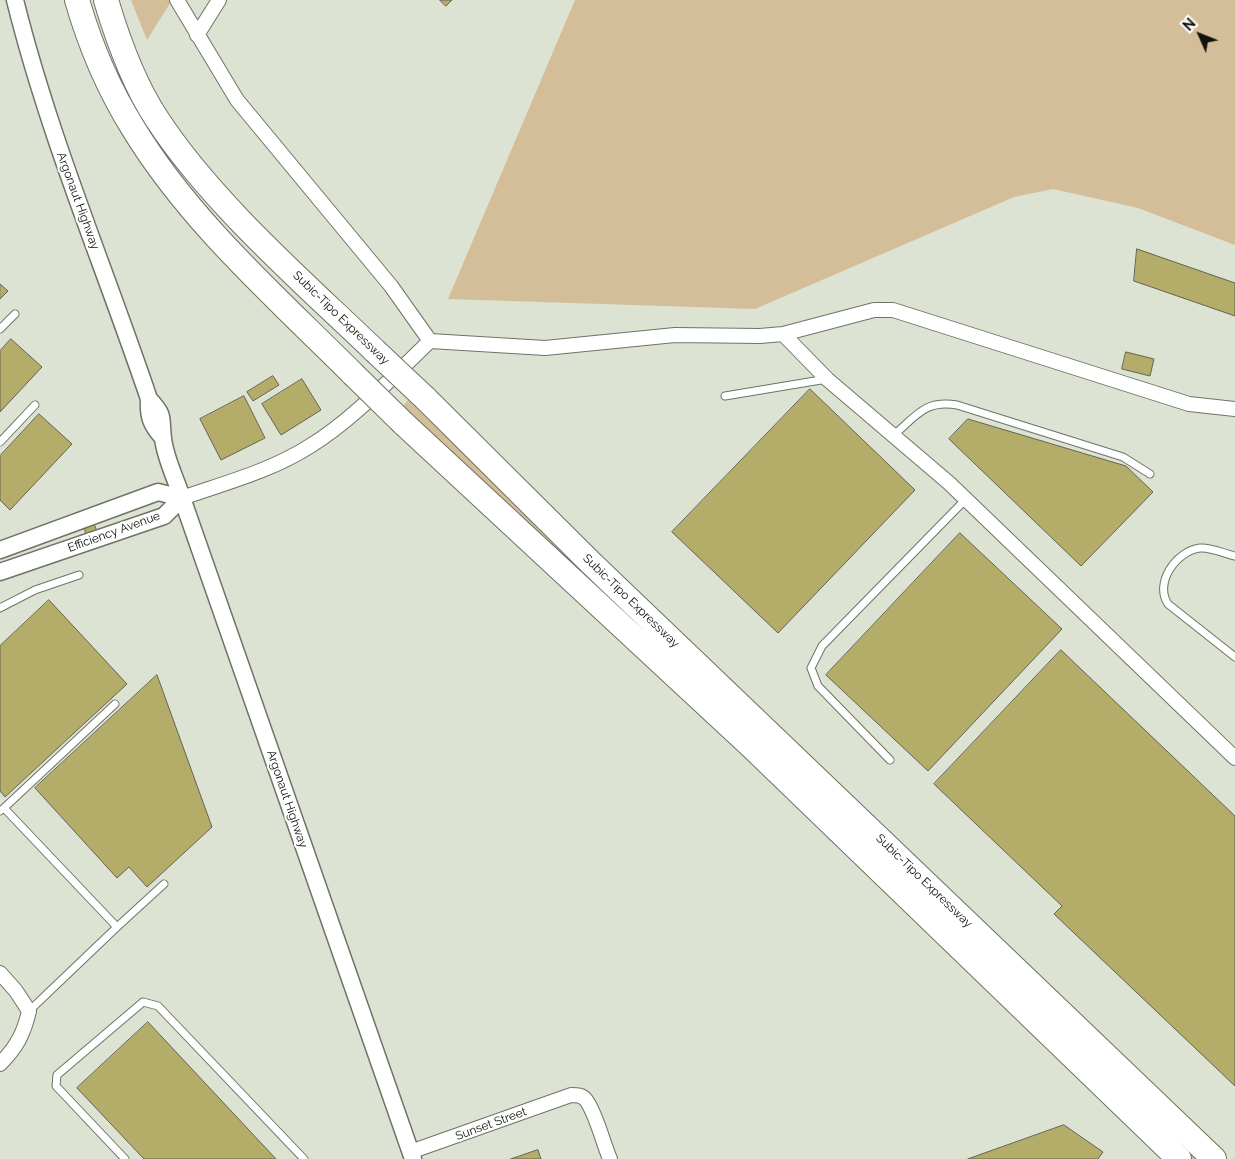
<!DOCTYPE html>
<style>
body{margin:0}
#map{position:relative;width:1235px;height:1159px;overflow:hidden;background:#dce3d2;font-family:Raleway,sans-serif}
canvas{display:block}
.north{position:absolute;left:1175px;top:10px;width:50px;height:50px;-webkit-text-stroke:4px #fff;paint-order:stroke;rotate:314deg;font-size:14px;font-weight:700;line-height:20px;text-align:center;color:#10120c}
.north::after{content:'';display:block;margin:auto;width:18px;height:22px;background:#10120c;clip-path:polygon(50% 0,100% 100%,50% 72%,0 100%)}
</style>
<div id="map">
<canvas width="1235" height="1159"></canvas>
<div class="north">N</div>
</div>
<script>
const ctx = document.querySelector('canvas').getContext('2d');
ctx.lineJoin = 'round';
function paint(path, color) { ctx.fillStyle = color; ctx.fill(path, 'evenodd'); }
function strokePath(path, color, width, dash) { ctx.strokeStyle = color; ctx.lineWidth = width; ctx.lineCap = dash ? 'butt' : 'round'; ctx.setLineDash(dash || []); ctx.stroke(path); }
function label(font, color, halo, rows, align = 'center') {
  ctx.font = font + ' Raleway,sans-serif'; ctx.lineWidth = 4.5; ctx.setLineDash([]); ctx.textBaseline = 'middle'; ctx.strokeStyle = halo; ctx.fillStyle = color; for (const [text, x, y, turn = 0] of rows) {
    ctx.save(); ctx.translate(x, y); ctx.rotate((+turn || 0) * Math.PI / 180); ctx.textAlign = isNaN(turn) ? turn : align; if (halo) ctx.strokeText(text, 0, 0); ctx.fillText(text, 0, 0); ctx.restore();
  }
}
paint(new Path2D(`
 M131,0H172L147,40Z
 M575,0H1235V245L1138,208L1053,189L1014,197L755,309L448,299Z
 M408,400L1200,1159H1190L401,408Z`), '#d4be9a');
const building = new Path2D(`
 M440,0H452L446,6Z
 M1137,249L1235,283V316L1134,281Z
 M0,284L8,291L0,299Z
 M11,339L42,367L0,412V351Z
 M1126,352L1154,359L1150,376L1122,369Z
 M273,376L279,385L253,401L247,392Z
 M302,379L321,410L281,435L262,404Z
 M810,389L915,490L778,633L672,532Z
 M244,396L265,438L221,460L200,419Z
 M39,414L72,444L10,510L0,500V456Z
 M968,419L1126,466L1153,492L1081,566L949,439Z
 M94,524L97,531L86,535L84,527Z
 M960,533L1062,629L928,771L826,675Z
 M49,600L127,684L5,797L0,791V646Z
 M1061,650L1235,816V1086L1054,914L1062,906L934,784Z
 M157,675L212,827L147,887L129,867L117,878L35,788Z
 M148,1022L276,1159H144L77,1088Z
 M1064,1125L1103,1152L1098,1159H968Z
 M538,1150L541,1159H511Z`);
paint(building, '#b4ac69');
strokePath(building, '#646253', 1);
const service = new Path2D(`
 M0,329L15,314
 M725,396L827,379
 M894,435C917,415 925,400 957,405L1123,457L1150,474
 M0,442L35,405
 M1235,556C1225,554 1211,547 1200,548C1176,551 1154,583 1168,604L1235,657
 M0,608L35,590L79,575
 M890,760L818,686L811,668L822,646L966,499
 M4,808L115,704
 M0,811L4,808L117,927L29,1011
 M117,927L164,884
 M125,1159L56,1086L57,1075L143,1002L158,1006L304,1159`);
const minor = new Path2D(`
 M177,0L237,100L391,286L430,341
 M197,35L219,0
 M783,334L827,379L949,483L1235,758
 M182,498C225,483 271,471 310,446C354,419 392,377 430,341L545,348L675,335L760,336L783,334L874,310H893L1189,404L1235,409
 M0,973L16,991L29,1011C24,1033 17,1047 0,1064
 M410,1152L571,1095C577,1095 582,1095 586,1100C596,1113 603,1143 610,1159`);
const tertiary = new Path2D(`
 M15,0C49,137 104,266 149,399C148,417 151,425 163,438
 M149,399C166,417 160,417 163,438C165,458 176,479 182,498L413,1159
 M0,550L158,492L182,498
 M0,572L164,516L182,498`);
const motorway = new Path2D(`
 M77,0C90,45 108,88 133,128C190,222 276,297 353,374
 M106,0C117,37 135,86 157,119C211,202 302,281 375,351
 M425,398L591,563L1214,1159
 M403,423L751,746L1179,1159`);
strokePath(service, '#6e7465', 9);
strokePath(minor, '#6e7465', 16);
strokePath(tertiary, '#6e7465', 19);
strokePath(motorway, '#6e7465', 26);
strokePath(service, '#fff', 7);
strokePath(minor, '#fff', 14);
strokePath(tertiary, '#fff', 16);
strokePath(motorway, '#fff', 24);
const motorwayBridge = new Path2D(`
 M375,351L425,398
 M353,374L403,423`);
strokePath(motorwayBridge, '#6e7465', 26, []);
strokePath(motorwayBridge, '#fff', 24);
label('12px', '#10120c', '#fff', [
 ["Argonaut Highway",78,201,70],
 ["Subic-Tipo Expressway",341,318,44],
 ["Efficiency Avenue",114,532,-20],
 ["Subic-Tipo Expressway",631,601,44],
 ["Argonaut Highway",287,799,71],
 ["Subic-Tipo Expressway",924,881,44],
 ["Sunset Street",491,1124,-20]
]);
</script>
